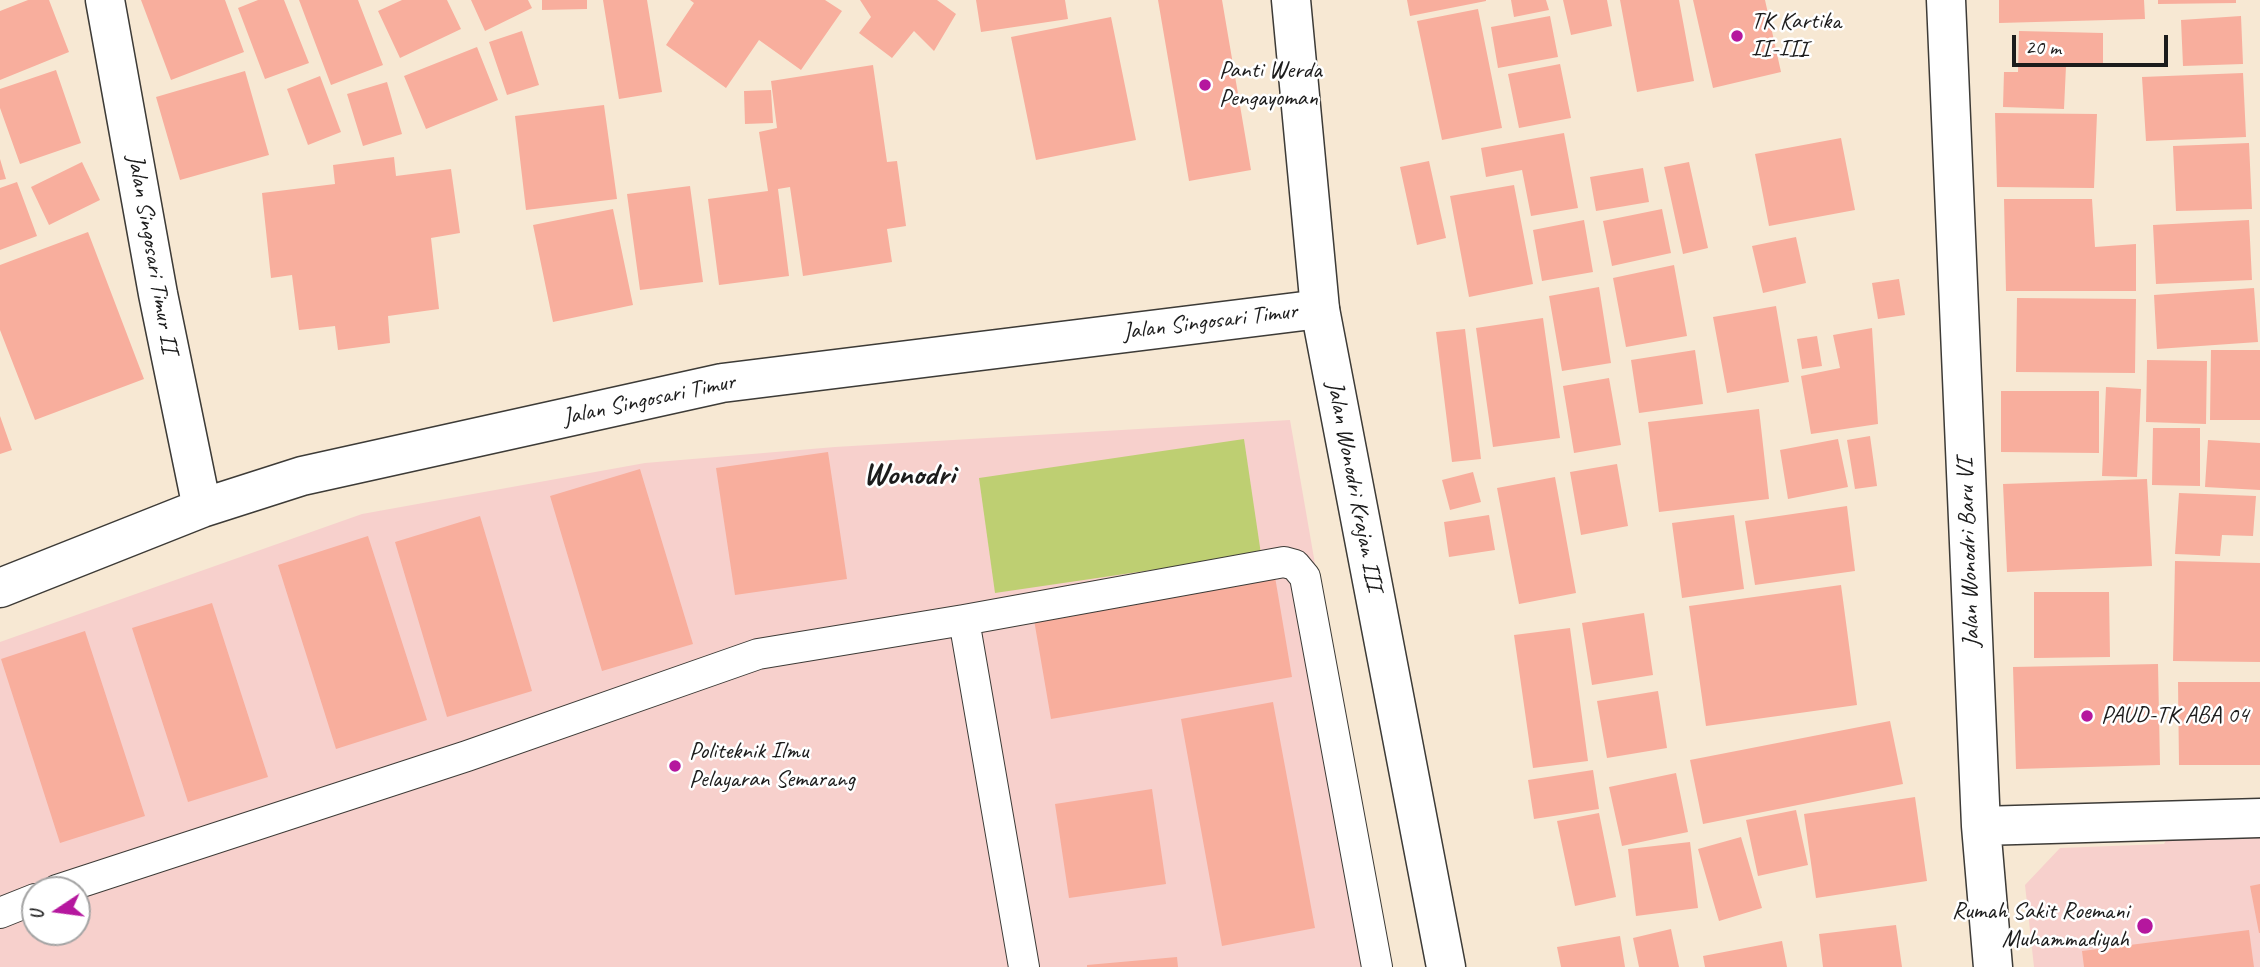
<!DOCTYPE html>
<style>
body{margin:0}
#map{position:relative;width:2260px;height:967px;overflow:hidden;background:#f7e8d3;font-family:Caveat,sans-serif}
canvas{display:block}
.north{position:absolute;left:21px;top:876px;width:70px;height:70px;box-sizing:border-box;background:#fff;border:2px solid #a4a4a4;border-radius:50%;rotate:257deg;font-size:19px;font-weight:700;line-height:28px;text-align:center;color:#1c1c1c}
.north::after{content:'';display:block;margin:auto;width:24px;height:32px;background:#b5179e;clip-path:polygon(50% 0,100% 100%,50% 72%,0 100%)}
.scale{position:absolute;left:2012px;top:35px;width:156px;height:32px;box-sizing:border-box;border:4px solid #1c1c1c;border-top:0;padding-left:9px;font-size:21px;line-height:24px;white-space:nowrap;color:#1c1c1c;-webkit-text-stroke:5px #fff;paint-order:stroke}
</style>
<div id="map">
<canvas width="2260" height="967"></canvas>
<div class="north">U</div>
<div class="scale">20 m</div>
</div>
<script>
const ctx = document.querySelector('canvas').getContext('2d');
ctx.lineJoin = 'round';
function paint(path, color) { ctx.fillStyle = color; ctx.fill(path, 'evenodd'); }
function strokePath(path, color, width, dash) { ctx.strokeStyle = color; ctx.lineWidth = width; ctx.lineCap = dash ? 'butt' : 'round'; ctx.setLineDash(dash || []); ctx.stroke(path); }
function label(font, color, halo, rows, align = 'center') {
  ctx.font = font + ' Caveat,sans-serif'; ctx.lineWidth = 5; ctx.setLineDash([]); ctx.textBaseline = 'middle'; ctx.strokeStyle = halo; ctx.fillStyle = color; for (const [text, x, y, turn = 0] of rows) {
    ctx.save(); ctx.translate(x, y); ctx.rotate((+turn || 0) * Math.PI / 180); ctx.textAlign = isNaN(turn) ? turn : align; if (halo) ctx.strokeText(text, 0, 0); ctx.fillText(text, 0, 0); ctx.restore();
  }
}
paint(new Path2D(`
 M1290,420L1385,967H0V642L362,514L645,463L835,447ZM35,890H77V932H35Z
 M2175,825L2260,830V967H2034L2025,885L2060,848L2164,844Z`), '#f7d0cc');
paint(new Path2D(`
 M1244,439L1261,554L995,593L979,478Z`), '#becf72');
paint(new Path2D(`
 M28,0H49L69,52L0,80V11Z
 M141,0H225L244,52L171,80Z
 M258,0H284L309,63L265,79L238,8Z
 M299,0H358L383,65L331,85Z
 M402,0H447L461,29L400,58L378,11Z
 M471,0H528L532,8L485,31Z
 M542,0H587V9L542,10Z
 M603,0H647L662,92L619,99Z
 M690,0H825L842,11L801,70L759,40L726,88L666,45L694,3Z
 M860,0H937L956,14L934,51L914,31L892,58L859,33L871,17Z
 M976,0H1065L1068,19L981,32Z
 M1158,0H1222L1251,170L1189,181Z
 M1407,0H1486V1L1410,16Z
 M1511,0H1546L1549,10L1514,17Z
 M1563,0H1607L1612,26L1571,35Z
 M1620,0H1679L1694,81L1637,92Z
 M1693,0H1765L1781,72L1713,88Z
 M1999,0H2144L2145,19L1999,23Z
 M2158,0H2236V3L2158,4Z
 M1478,9L1502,128L1442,140L1417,21Z
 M1550,16L1558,57L1498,68L1491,27Z
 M2241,16L2243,64L2183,66L2181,20Z
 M1111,17L1136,140L1036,160L1011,37Z
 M522,31L539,85L507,95L489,42Z
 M2019,31L2103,33V67L2066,66L2064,109L2003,107L2004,72H2018Z
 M477,47L498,100L426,129L404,76Z
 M1560,64L1571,118L1519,128L1508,74Z
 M873,65L887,162L897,161L906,226L887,229L892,262L803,276L790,187L778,189L789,276L719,285L708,199L768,191L759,132L777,128L771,81Z
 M56,70L81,143L20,164L0,108V89Z
 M245,71L269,155L180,180L156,97Z
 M2243,73L2246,137L2146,141L2142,77Z
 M320,76L341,132L308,145L287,89Z
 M387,82L402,134L363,146L347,94Z
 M771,90L773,123L745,124L744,91Z
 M604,105L617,199L526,210L515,116Z
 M1995,113L2097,114L2094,188L1997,187Z
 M1564,133L1578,208L1531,216L1522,170L1486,177L1481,148Z
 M1841,138L1855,210L1769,226L1755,154Z
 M2249,143L2252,209L2176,211L2173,146Z
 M394,157L396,176L451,169L460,233L431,238L439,309L388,316L390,343L338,350L335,326L299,330L292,275L271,278L262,193L335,184L333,165Z
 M0,159L6,179L0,180Z
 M1429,161L1446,238L1417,245L1400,167Z
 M82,162L100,200L49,225L31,187Z
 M1689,162L1708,248L1683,254L1664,167Z
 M1643,168L1649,202L1596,211L1590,177Z
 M17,182L37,236L0,250V188Z
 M1514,185L1533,284L1469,297L1450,196Z
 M690,186L703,282L640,290L627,194Z
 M2004,199H2092L2095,247L2136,244V291H2006Z
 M613,209L633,305L553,322L533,225Z
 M1662,209L1671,253L1612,266L1603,221Z
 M1584,220L1593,272L1542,281L1533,230Z
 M2249,220L2252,280L2156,284L2153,225Z
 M88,232L144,379L35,420L0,330V265Z
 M1796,237L1806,283L1763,293L1752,246Z
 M1674,265L1687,336L1626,347L1613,278Z
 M1899,279L1905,315L1878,319L1872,283Z
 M1599,287L1611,363L1562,371L1549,296Z
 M2254,288L2258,342L2157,349L2154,295Z
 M2017,298L2136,299L2135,373L2016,372Z
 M1776,306L1789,382L1727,393L1713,317Z
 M1543,318L1560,438L1493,447L1476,328Z
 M1872,328L1878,424L1811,434L1801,376L1840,368L1833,335Z
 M1465,329L1481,459L1452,462L1436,332Z
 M1817,336L1822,366L1802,369L1797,339Z
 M1695,350L1703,404L1639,413L1631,360Z
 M2211,350H2260V420H2210Z
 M2147,360L2207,361L2206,424L2146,422Z
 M1609,378L1621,445L1574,453L1563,386Z
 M2106,387L2141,389L2137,477L2102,476Z
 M2001,391H2099V453L2001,452Z
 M1759,409L1769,499L1659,512L1648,422Z
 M0,416L12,450L0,454Z
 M2153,428H2200V486L2152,485Z
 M1870,436L1877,486L1855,489L1847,440Z
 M1838,439L1848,487L1788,499L1780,450Z
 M2208,440L2260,443V490L2205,487Z
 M828,452L847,579L735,595L716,468Z
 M1617,464L1628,526L1581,535L1570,472Z
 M640,469L693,644L602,671L550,496Z
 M1473,472L1481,502L1450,510L1442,480Z
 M1555,477L1576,593L1519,604L1497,488Z
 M2147,479L2152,566L2007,572L2003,484Z
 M2179,493L2256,496L2253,536L2222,535L2220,556L2175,554Z
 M1847,506L1855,571L1755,585L1745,521Z
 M1489,515L1495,550L1449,557L1444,522Z
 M1734,515L1744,589L1682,598L1672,523Z
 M480,516L532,691L447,717L395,542Z
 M368,536L427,720L336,749L278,565Z
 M2175,561L2260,563V662L2173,661Z
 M1274,571L1292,677L1051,719L1033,614Z
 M1841,585L1857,705L1706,726L1689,606Z
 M2034,592H2109L2110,657L2034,658Z
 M212,603L268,777L188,802L132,628Z
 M1644,613L1653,675L1592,685L1582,623Z
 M1570,628L1588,761L1533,768L1514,635Z
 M85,631L145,816L60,843L1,659Z
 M2158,664L2160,765L2016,769L2013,667Z
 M2178,682H2260V765H2179Z
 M1658,691L1667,748L1607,758L1597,701Z
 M1273,702L1315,928L1222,946L1181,719Z
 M1890,721L1903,784L1703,824L1690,760Z
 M1593,770L1599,809L1534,819L1528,780Z
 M1676,773L1688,832L1622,846L1609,787Z
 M1152,789L1166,884L1069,898L1055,804Z
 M1915,797L1927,881L1816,898L1804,814Z
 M1796,810L1808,865L1758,876L1746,820Z
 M1599,813L1616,897L1575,906L1557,821Z
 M1741,837L1762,908L1719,921L1698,849Z
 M1690,842L1698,908L1636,916L1628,849Z
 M2260,884V933H2259L2250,886Z
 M1896,925L1902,967H1823L1819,934Z
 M1671,929L1679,967H1639L1633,938Z
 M2249,930L2254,967H2084L2082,951Z
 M1620,936L1625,967H1561L1557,947Z
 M1782,941L1787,967H1705L1703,956Z
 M1177,957L1178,967H1087V965Z`), '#f8ae9d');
const service = new Path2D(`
 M964,620L1024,967
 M57,890L467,756L758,654L964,620L1284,562L1295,565L1305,577L1377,967
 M0,913L35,899`);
const minor = new Path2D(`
 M105,0L158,294L202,508
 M1946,0L1981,826L2260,818
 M0,588L202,508L302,476L722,383L1320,309
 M1981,826L1993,967`);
const secondary = new Path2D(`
 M1291,0L1320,309L1446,967`);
strokePath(service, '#3d3b37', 32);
strokePath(minor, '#3d3b37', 41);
strokePath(secondary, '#3d3b37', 41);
strokePath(service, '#fff', 30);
strokePath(minor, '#fff', 38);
strokePath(secondary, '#fff', 38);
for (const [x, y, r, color] of [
 [1737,36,7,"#b5179e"],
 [1205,85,7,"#b5179e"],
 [2087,716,7,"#b5179e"],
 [675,766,7,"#b5179e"],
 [2145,926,9,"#b5179e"]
]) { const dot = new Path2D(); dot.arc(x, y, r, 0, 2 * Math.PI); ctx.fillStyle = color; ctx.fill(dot); strokePath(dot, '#fff', 2.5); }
label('24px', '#1c1c1c', '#fff', [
 ["TK Kartika",1751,22],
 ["II-III",1751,50],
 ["Panti Werda",1219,71],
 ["Pengayoman",1219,99],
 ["PAUD-TK ABA 04",2101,716],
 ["Politeknik Ilmu",689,752],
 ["Pelayaran Semarang",689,780],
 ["Rumah Sakit Roemani",2129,912,"right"],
 ["Muhammadiyah",2129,940,"right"]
], 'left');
label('24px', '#1c1c1c', '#fff', [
 ["Jalan Singosari Timur II",152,254,80],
 ["Jalan Singosari Timur",1210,322,-7],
 ["Jalan Singosari Timur",649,400,-12],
 ["Jalan Wonodri Krajan III",1354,486,79],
 ["Jalan Wonodri Baru VI",1969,553,-92]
]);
label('bold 32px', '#1c1c1c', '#fff', [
 ["Wonodri",909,476]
]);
</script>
